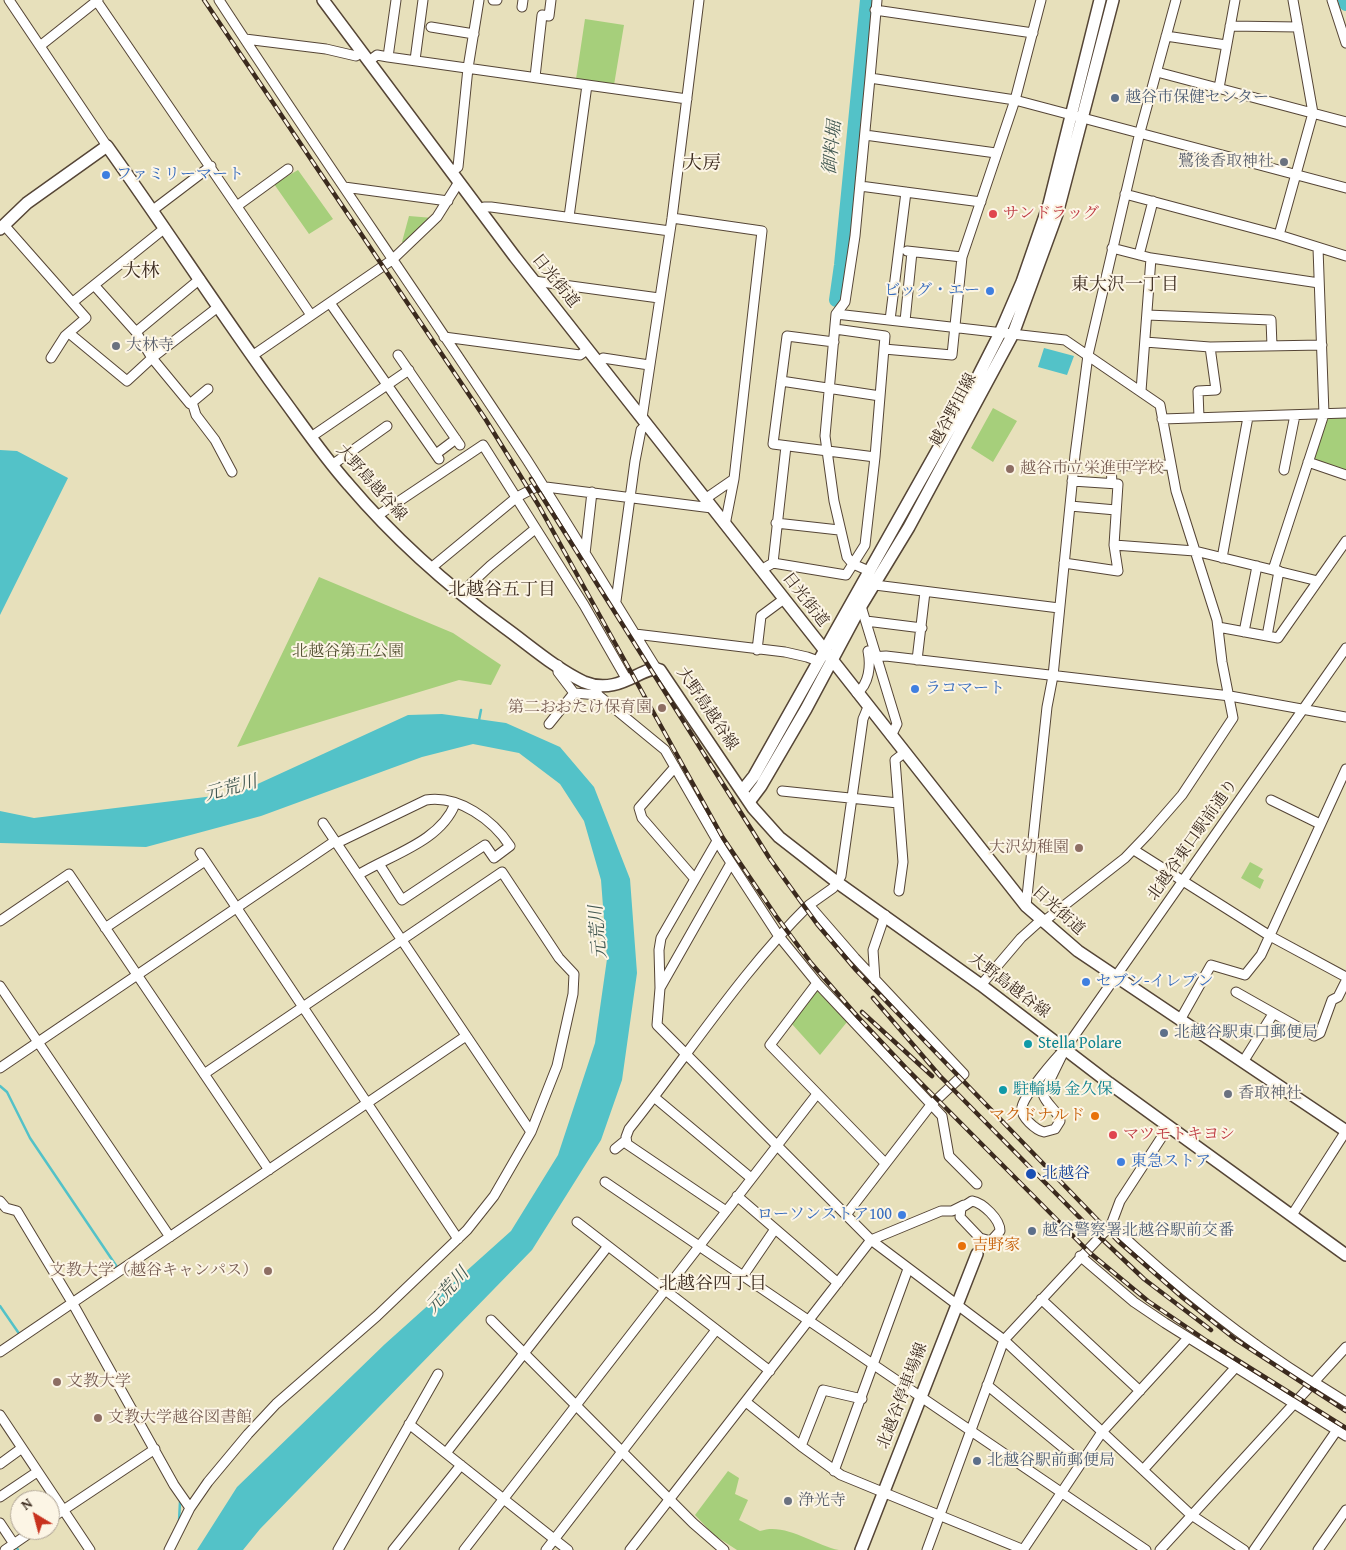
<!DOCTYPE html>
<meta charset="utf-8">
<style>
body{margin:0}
#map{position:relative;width:1346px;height:1550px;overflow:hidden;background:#e7e0bb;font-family:"Gentium Book Plus",serif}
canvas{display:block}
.north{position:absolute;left:10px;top:1490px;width:50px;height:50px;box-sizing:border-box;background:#fcf5e5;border:1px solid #afa495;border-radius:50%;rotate:323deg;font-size:14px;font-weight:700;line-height:20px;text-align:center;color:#3b2a1e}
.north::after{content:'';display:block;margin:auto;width:18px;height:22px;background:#c8321e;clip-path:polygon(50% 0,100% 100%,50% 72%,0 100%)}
</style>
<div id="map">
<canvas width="1346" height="1550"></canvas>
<div class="north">N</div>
</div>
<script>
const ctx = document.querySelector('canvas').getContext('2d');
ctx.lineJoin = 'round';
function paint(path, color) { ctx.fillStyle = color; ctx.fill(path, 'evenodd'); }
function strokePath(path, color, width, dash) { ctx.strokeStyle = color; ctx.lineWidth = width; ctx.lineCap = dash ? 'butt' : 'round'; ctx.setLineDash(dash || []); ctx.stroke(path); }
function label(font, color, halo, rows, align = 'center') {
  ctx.font = font + ' "Gentium Book Plus","Noto Serif JP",serif'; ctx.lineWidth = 4; ctx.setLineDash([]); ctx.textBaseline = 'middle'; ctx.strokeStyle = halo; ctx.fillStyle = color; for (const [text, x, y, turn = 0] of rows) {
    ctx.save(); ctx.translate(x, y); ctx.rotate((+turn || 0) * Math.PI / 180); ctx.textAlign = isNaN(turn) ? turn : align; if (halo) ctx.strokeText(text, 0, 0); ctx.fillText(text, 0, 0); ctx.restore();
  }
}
paint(new Path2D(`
 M585,19L624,25L614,85L576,79Z
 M298,170L333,219L309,234L274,184Z
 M409,216L433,218L406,242H402Z
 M993,408L1017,421L993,462L971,448Z
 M1326,417H1346V472L1311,461Z
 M319,577L453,633L501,665L491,685L459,680L237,747Z
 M1250,862L1263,869L1258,877L1264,880L1260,889L1241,878Z
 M816,990L847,1022L820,1055L791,1023Z
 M728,1471L739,1478L735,1494L748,1500L739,1520L760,1531C785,1522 814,1545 839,1550H737L714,1535L695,1515Z`), '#a6cf7b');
paint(new Path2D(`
 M1044,348L1074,356L1067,375L1038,367Z
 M0,450L17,451L68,478L0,615Z
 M442,714L506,723L560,747L594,787L630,879L637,973L622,1080L601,1140L532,1250L260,1529L243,1550H197L237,1487L385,1344L511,1231L558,1155L595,1043L607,959L601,880L584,821L560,784L519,753L473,744L422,757L261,816L146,847L0,843V811L34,818L238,793L408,715Z`), '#53c2c8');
strokePath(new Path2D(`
 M479,720L481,710
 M0,1086L7,1092L30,1138L117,1267
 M0,1306L20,1335
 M179,1521L180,1502
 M17,1548L18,1550`), '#53c2c8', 2.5);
strokePath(new Path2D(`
 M1345,0L1346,4
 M836,300L841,265L867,0`), '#53c2c8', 14);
const minor = new Path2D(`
 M9,0L107,146
 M96,0L311,315
 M219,0C320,155 426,306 527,460C571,529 613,599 656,668
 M493,0H497
 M877,0L870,78L1015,100L1346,188
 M1332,0L1346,43
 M522,7L523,0
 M875,10L1033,33
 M1230,26L1298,27
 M431,27L474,34
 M1166,36L1226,45
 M245,39L326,49L356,56L362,52
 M40,46L98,0
 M388,57L396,0
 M415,60L423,0
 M369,61L377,55L388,57L687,99
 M1157,72L1346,122
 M535,77L542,15L549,16L551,0
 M1219,88L1235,0
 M865,135L996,153
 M451,172L458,167L468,68L479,0
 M860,186L981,202
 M344,187L448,201
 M1125,194L1279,235L1346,256
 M237,206L288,169
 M153,210L211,166
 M479,210L484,207H491L670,231
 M569,217L587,85
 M672,218L762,231L734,479L725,525
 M4,225L86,318L65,336L51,358
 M1279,235L1313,113L1293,0
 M1112,248L1151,258L1319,283
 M907,251L962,257
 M1139,255L1153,201
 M534,281L659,298
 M94,285L136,332L152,358L190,404L208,389
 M73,302L165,228
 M330,303L439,459
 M836,314L1065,340L1160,405L1176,491L1217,620L1222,662L1233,718L1182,795L1148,834L1125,858L1043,922
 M1147,315L1271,320L1272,346
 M890,320L906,192
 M905,321L912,252
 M136,332L200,279
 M69,333L127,381L152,358L218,307
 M444,337L580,355L588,349
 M834,342L787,336L773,444L875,457
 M1145,342L1210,347L1322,345
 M884,349L952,355L962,257L1015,100L1041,0
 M398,355L460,445
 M252,356L392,260L437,217L459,182
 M598,362L603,358L649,365
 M781,381L880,396
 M1141,391L1151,258
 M192,402L196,415L215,440L232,472
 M642,418L672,218L699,0
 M1199,418L1198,391L1216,390L1210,347
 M1162,419L1346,413
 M311,437L409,370
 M436,454L456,439
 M1308,462L1346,475
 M332,465L387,426
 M1284,470L1295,415
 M1112,483L1111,466L1171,465
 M705,499L734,479
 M1070,506L1116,510
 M377,516L483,445L584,605L627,680
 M776,523L839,530
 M1114,545L1195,551L1318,581
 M585,554L592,492
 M1222,558L1248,417
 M773,563L786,446
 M1064,563L1118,571L1114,545L1118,484L1072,481
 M431,568L517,497L538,486L712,508
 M761,570L773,563L846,575L865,545L875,457L885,336L835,329
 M1273,570L1324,414L1318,248
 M869,571L853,564L847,557L834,501L825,436L836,314L845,302L855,236L870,78
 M875,585L1059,608
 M461,593L490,566L535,529
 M616,601L635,461L641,430L647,424
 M861,606L897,724L891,736
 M866,621L922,628
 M1218,627L1278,638L1346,541
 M1244,632L1257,566
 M635,634L785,652L807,657L818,661
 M1267,636L1279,571
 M757,650L761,616L784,599
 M869,657L886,656L1230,696L1346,717
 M917,660L925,592
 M595,685L598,695L665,750L722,849L778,935L817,983L942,1116L949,1156L977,1184
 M574,693L598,695
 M857,693C869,684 871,666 868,651
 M549,724L574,693L558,672V665
 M675,767L639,808L642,818L694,878
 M782,791L898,803
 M1271,800L1320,824
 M323,823L531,1132
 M717,841L661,938L659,950L660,988L657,1025L871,1240L1004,1340L1190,1514L1244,1550
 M337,843L426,800C459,795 493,820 510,846L494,858L485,845L402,900L379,864
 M1134,850L1270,936L1346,977
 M200,853L458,1239
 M358,875C390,855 440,842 455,804
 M899,891L903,862L895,760L904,753
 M1026,906L1047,707L1053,676L1075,455L1088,355L1140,132L1176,0
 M0,921L69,874L269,1170
 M105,928L205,861
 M875,980L873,950L885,915
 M817,983L770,1045L885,1163
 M981,985L1021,938L1041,920
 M0,986L170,1237
 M660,988L731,863
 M1236,992L1314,1036L1320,1033L1332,1000L1338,997L1346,981
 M1180,1020L1211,965L1245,975L1261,955L1346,769
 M1065,1049L1043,1094C1046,1105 1058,1110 1060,1121L1055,1129L1044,1132C1036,1130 1020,1117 1022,1107C1024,1095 1055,1059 1065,1049L1346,648
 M1243,1062L1273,1014
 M0,1068L335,841
 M654,1097L751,1178
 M615,1149L626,1140
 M605,1182L1146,1550
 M737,1196L838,1283
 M0,1201L6,1208L17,1211L73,1304L174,1485L190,1508
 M972,1201C983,1203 1000,1219 1000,1231L991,1241L980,1238L960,1217L961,1208Z
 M726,1211L627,1144L626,1137L629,1129C689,1054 741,972 809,905
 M846,1215L930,1106L964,1074L855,958L809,905L833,888L841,876L863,719L868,707
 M1292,1215L1346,1131
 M577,1222L770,1371
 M1111,1225C1174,1284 1240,1337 1313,1383
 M1080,1256L1134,1302L1165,1323L1346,1436
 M743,1276L775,1229
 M1041,1299L1140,1391
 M491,1320L693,1523L724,1550
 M0,1352L466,1036
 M1314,1382L1346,1402
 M987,1385L1082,1463
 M746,1402L801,1446L841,1475L1024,1550
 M0,1415L90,1550
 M409,1424L568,1550
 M801,1446L823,1390L862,1399
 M446,1453L608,1246
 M0,1464L22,1448
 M1143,1470L1235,1368
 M834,1471L908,1269
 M0,1497L37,1472
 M50,1519L155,1449
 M0,1523L14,1544
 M5,1550L34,1530
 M169,1550L190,1508L208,1482L248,1434L276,1404L377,1316L467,1230L494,1196L531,1132L557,1066L573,994L574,974L559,958L502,872L204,1074
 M338,1550L438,1374
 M393,1550L461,1465
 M464,1550L817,1094
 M546,1550L716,1330
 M630,1550L871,1240L941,1211H952L964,1205
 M927,1550L1004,1340L1111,1225L1120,1201L1169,1126
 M1023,1550L1102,1432L1188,1338
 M1160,1550L1346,1347
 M1254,1550L1337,1430
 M1318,1550L1346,1510`);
const major = new Path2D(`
 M323,0L515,257L1026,906L1078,951L1346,1131
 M0,229L27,203L107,146C165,227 219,311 278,392C301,423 323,456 349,485C394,538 448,586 504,627C529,645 556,669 584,682C620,697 644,663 660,670L753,808L779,837L838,883L981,985L1109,1083L1346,1255
 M742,791L754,776L969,394L1000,333L1022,282L1049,204L1100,0
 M749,802L761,786L806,709L861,606L909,527L1013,334L1057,214L1113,0
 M861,1550L977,1254`);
strokePath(minor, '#554536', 11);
strokePath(major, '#554536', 14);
strokePath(minor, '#fff', 9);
strokePath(major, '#fff', 11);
const rail = new Path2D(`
 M204,0L486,420L539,506L723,838L776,916L811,963L858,1017L906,1068L1090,1253L1148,1301L1207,1341L1346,1428
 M531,479L770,859L817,924L856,970L1118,1241L1183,1298L1235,1339L1346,1411
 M873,998L940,1076L1083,1221L1144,1279L1211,1330
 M862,1012L932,1076`);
strokePath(rail, '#3b2a1e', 4.5);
strokePath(rail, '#fcf5e5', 2.5, [8]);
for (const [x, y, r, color] of [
 [1115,98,5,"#5c6f8a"],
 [1284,162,5,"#6b7280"],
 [106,175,5,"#3f7fe0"],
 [993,214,5,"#e0444e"],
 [990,291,5,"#3f7fe0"],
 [116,346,5,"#6b7280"],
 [1010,469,5,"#8d6e63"],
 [915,689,5,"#3f7fe0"],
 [662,708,5,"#8d6e63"],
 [1079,848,5,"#8d6e63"],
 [1086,982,5,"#3f7fe0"],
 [1164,1033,5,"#5c6f8a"],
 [1028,1044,5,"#0f9aa8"],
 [1003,1090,5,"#0f9aa8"],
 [1228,1094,5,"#6b7280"],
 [1095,1116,5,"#e8710a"],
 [1113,1135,5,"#e0444e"],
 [1121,1162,5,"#3f7fe0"],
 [1031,1174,6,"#1a4fb4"],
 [902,1215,5,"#3f7fe0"],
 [1032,1231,5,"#5c6f8a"],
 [962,1246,5,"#e8710a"],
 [268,1271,5,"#8d6e63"],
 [57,1382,5,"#8d6e63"],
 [98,1418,5,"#8d6e63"],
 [977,1461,5,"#5c6f8a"],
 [788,1501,5,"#6b7280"]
]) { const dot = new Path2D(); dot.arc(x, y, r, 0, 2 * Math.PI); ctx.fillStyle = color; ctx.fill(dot); strokePath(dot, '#fcf5e5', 2); }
label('16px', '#4e5e75', '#fcf5e5', [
 ["越谷市保健センター",1125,98],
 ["北越谷駅東口郵便局",1174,1033],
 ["越谷警察署北越谷駅前交番",1042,1231],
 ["北越谷駅前郵便局",987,1461]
], 'left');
label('16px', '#5b616d', '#fcf5e5', [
 ["鷺後香取神社",1274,162,"right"],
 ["大林寺",126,346],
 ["香取神社",1238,1094],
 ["浄光寺",798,1501]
], 'left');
label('16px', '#366cbe', '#fcf5e5', [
 ["ファミリーマート",116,175],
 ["ビッグ・エー",980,291,"right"],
 ["ラコマート",925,689],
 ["セブン-イレブン",1096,982],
 ["東急ストア",1131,1162],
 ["ローソンストア100",892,1215,"right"]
], 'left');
label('16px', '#be3a42', '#fcf5e5', [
 ["サンドラッグ",1003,214],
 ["マツモトキヨシ",1123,1135]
], 'left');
label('16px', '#3b2a1e', '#fcf5e5', [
 ["日光街道",555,281,51],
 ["越谷野田線",954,410,-62],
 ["大野島越谷線",371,483,48],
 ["日光街道",805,600,52],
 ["大野島越谷線",707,709,56],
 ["北越谷東口駅前通り",1193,840,-55],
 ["日光街道",1058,911,42],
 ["大野島越谷線",1009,986,37],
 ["北越谷停車場線",903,1396,-69]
]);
label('16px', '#785e54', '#fcf5e5', [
 ["越谷市立栄進中学校",1020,469],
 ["第二おおたけ保育園",652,708,"right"],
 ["大沢幼稚園",1069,848,"right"],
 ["文教大学（越谷キャンパス）",258,1271,"right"],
 ["文教大学",67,1382],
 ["文教大学越谷図書館",108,1418]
], 'left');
label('16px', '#565335', '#fcf5e5', [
 ["北越谷第五公園",348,652]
]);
label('16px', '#0d838f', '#fcf5e5', [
 ["Stella Polare",1038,1044],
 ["駐輪場 金久保",1013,1090]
], 'left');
label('16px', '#c56008', '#fcf5e5', [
 ["マクドナルド",1085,1116],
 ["吉野家",972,1246,"left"]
], 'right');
label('16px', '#164399', '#fcf5e5', [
 ["北越谷",1042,1174]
], 'left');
label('italic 18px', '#425851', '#fcf5e5', [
 ["御料堀",833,148,-84],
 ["元荒川",231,789,-15],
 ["元荒川",599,932,-95],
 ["元荒川",448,1291,-48]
]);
label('18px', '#3b2a1e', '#fcf5e5', [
 ["東大沢一丁目",1125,285],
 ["北越谷五丁目",502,590],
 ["北越谷四丁目",713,1284]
]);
label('19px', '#3b2a1e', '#fcf5e5', [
 ["大房",702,164],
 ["大林",141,272]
]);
</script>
